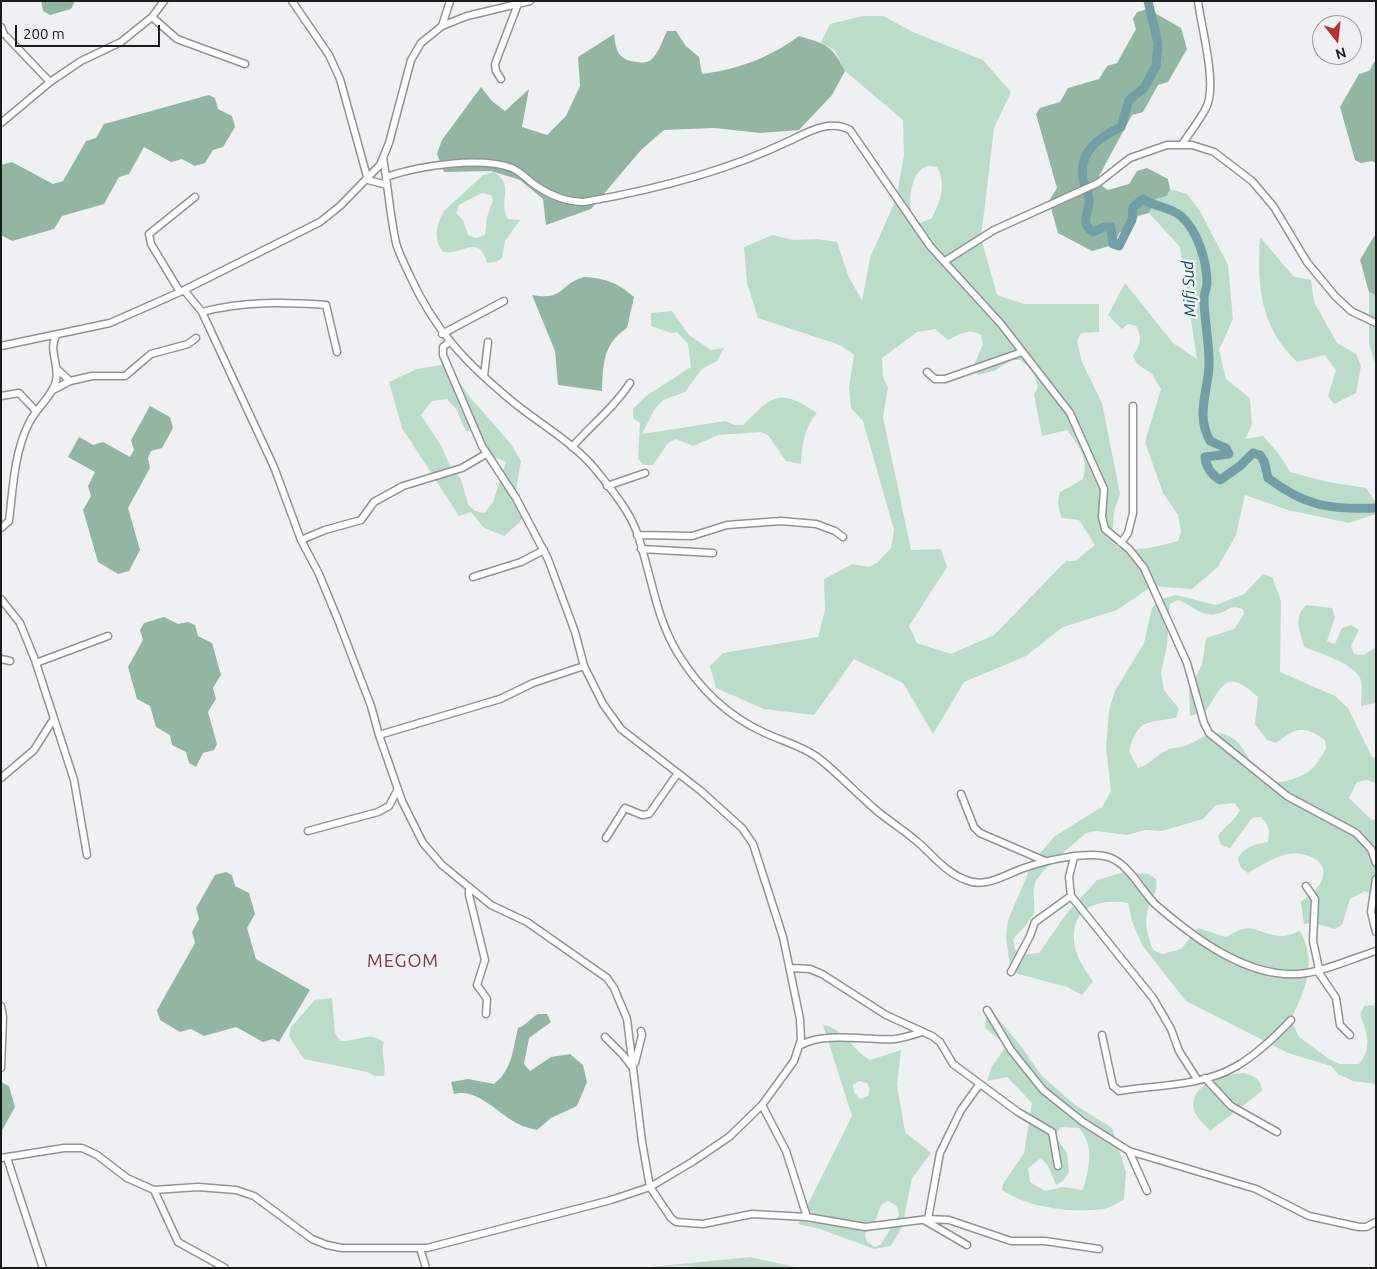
<!DOCTYPE html>
<style>
body{margin:0}
#map{position:relative;width:1377px;height:1269px;overflow:hidden;background:#eff0f2;font-family:Ubuntu,sans-serif}
canvas{display:block}
.frame{position:absolute;inset:0;border:2px solid #1c1c1d;pointer-events:none}
.north{position:absolute;left:1312px;top:15px;width:50px;height:50px;box-sizing:border-box;background:#eff0f2;border:1px solid #9b9b9d;border-radius:50%;rotate:164deg;font-size:14px;font-weight:700;line-height:20px;text-align:center;color:#1c1c1d}
.north::after{content:'';display:block;margin:auto;width:18px;height:22px;background:#bd2d38;clip-path:polygon(50% 0,100% 100%,50% 72%,0 100%)}
.scale{position:absolute;left:15px;top:25px;width:145px;height:22px;box-sizing:border-box;border:2px solid #1c1c1d;border-top:0;padding-left:6px;font-size:15px;line-height:18px;white-space:nowrap;color:#1c1c1d;-webkit-text-stroke:4px #eff0f2;paint-order:stroke}
</style>
<div id="map">
<canvas width="1377" height="1269"></canvas>
<div class="frame"></div>
<div class="north">N</div>
<div class="scale">200 m</div>
</div>
<script>
const ctx = document.querySelector('canvas').getContext('2d');
ctx.lineJoin = 'round';
function paint(path, color) { ctx.fillStyle = color; ctx.fill(path, 'evenodd'); }
function strokePath(path, color, width, dash) { ctx.strokeStyle = color; ctx.lineWidth = width; ctx.lineCap = dash ? 'butt' : 'round'; ctx.setLineDash(dash || []); ctx.stroke(path); }
function label(font, color, halo, rows, align = 'center') {
  ctx.font = font + ' Ubuntu,sans-serif'; ctx.lineWidth = 5; ctx.setLineDash([]); ctx.textBaseline = 'middle'; ctx.strokeStyle = halo; ctx.fillStyle = color; for (const [text, x, y, turn = 0] of rows) {
    ctx.save(); ctx.translate(x, y); ctx.rotate((+turn || 0) * Math.PI / 180); ctx.textAlign = isNaN(turn) ? turn : align; if (halo) ctx.strokeText(text, 0, 0); ctx.fillText(text, 0, 0); ctx.restore();
  }
}
paint(new Path2D(`
 M863,16H883L913,32L983,60L1011,92L994,128L981,238L997,295L1024,304H1099V332L1081,333L1077,341L1082,362L1102,403L1120,494L1114,511L1113,527L1109,535L1113,538L1117,547C1136,553 1159,546 1178,541L1181,532L1178,515L1163,493L1145,442L1161,389L1152,374L1137,364L1133,356C1140,344 1143,338 1136,326L1128,324L1122,329L1108,315L1125,283L1173,343L1197,359L1180,247L1149,213L1156,199L1167,196L1170,189L1187,194L1200,211L1228,265L1233,319L1219,350L1226,379L1250,398L1252,425L1245,439L1263,436L1278,453L1290,472L1328,482L1366,488L1376,503V514L1349,523L1288,510L1245,495L1236,535L1218,567L1192,589L1152,586L1117,610L1063,627L1026,656L964,682L933,734L903,683L854,659L814,715L764,709L716,688L710,666L723,653L818,637L825,610L824,579L853,564L869,567L878,562L891,548L894,530L863,421L851,408L849,388L854,355L840,345L758,318L747,283L744,247L773,235L793,240L817,239L837,242L848,275L862,301L870,258L896,199L904,156L903,120L845,71L835,51L821,42L830,24ZM928,166L937,167C947,184 940,202 932,218L920,223C903,214 910,169 928,166ZM935,329L948,340C960,334 968,328 981,335L983,344L972,370L979,375L996,370L1011,360H1020L1033,370L1038,387L1034,394L1042,436L1067,430C1079,446 1089,459 1083,479L1060,492C1057,502 1058,508 1062,518L1079,520L1095,545L1075,561H1066L994,635L951,654L917,643L909,626L947,567L941,549L911,550L883,417L888,387L883,378L882,358L917,332Z
 M494,172C516,186 497,201 508,219L520,220L505,241L502,258L496,262L487,263C479,232 462,256 443,252C433,239 436,225 444,211L483,175ZM482,193L491,195L493,200L487,217L485,235L476,238L468,235L463,220L456,213L459,205Z
 M1260,237L1294,277L1311,280L1314,302L1337,343L1356,354L1361,366L1356,393L1334,404L1328,396L1336,370L1325,355L1297,362C1260,327 1257,285 1260,237Z
 M1369,292L1376,295V366L1369,343Z
 M672,311L689,335L711,350L724,348L717,361L702,369L685,392L663,400L654,410L642,434L726,421L734,425H743C772,396 779,387 817,413C804,427 802,445 801,464L786,461L768,435L761,432L718,435L693,446L676,439L668,443L653,465H644L638,459L640,423L633,418V409L646,396L691,367L688,344L677,332L671,333L651,326V313Z
 M447,364L469,396L511,444L521,461L516,490L523,511L520,522L504,536L484,528L471,512L459,516L402,428L389,382L417,369ZM447,399L456,409L466,431L472,432C475,437 475,440 477,445C481,454 498,458 506,462L493,502L484,513L475,511L468,504L461,479L449,464L442,447L421,415L432,401Z
 M1263,574L1272,577L1281,601L1280,672L1335,696L1348,708L1372,757L1376,758V783L1366,780L1357,782L1349,798L1372,820L1376,819V909L1373,896L1365,891L1350,899L1342,925L1335,929L1313,923L1304,924L1301,902C1307,896 1317,890 1321,882C1332,860 1304,851 1288,854C1273,857 1261,866 1248,873L1241,868L1238,859C1244,846 1254,845 1268,842C1270,831 1269,825 1261,817L1252,818L1230,848L1221,845L1218,836C1224,826 1235,821 1240,810L1234,803L1216,805L1203,819L1162,831L1145,830L1127,835L1096,831L1086,833C1071,847 1050,861 1038,878C1030,889 1036,901 1034,912C1032,920 1018,933 1013,940L1015,949L1020,955L1039,953L1067,913L1097,880L1124,872L1148,874L1156,879C1159,893 1149,901 1147,914C1144,925 1149,939 1153,950L1162,954L1181,949L1198,928L1226,937C1254,920 1252,932 1280,936C1286,937 1294,933 1300,931C1318,963 1305,989 1291,1020L1299,1037L1329,1059L1340,1064H1359C1373,1046 1367,1034 1360,1014L1364,1006L1373,1005L1376,1008V1084L1353,1081L1338,1074L1331,1066L1288,1053L1186,1001L1142,945L1132,921L1128,903C1096,898 1068,909 1075,947C1077,959 1087,972 1093,982L1082,995L1067,987L1011,972L1006,938L1008,920L1029,871V866L1055,836L1102,807L1111,791L1106,748L1109,710L1115,691L1144,643L1152,608L1158,600L1176,595L1216,605L1244,594ZM1178,600C1191,604 1202,618 1217,614C1230,611 1227,604 1243,609L1244,614L1234,629L1206,638L1202,665L1189,688L1190,716L1207,710C1224,681 1228,670 1258,697L1255,724L1267,740L1276,743C1297,727 1303,725 1325,740L1326,749C1313,769 1313,772 1290,780C1248,793 1254,738 1220,733C1206,731 1198,742 1185,746C1179,748 1172,747 1167,750C1156,755 1150,765 1138,768L1129,751C1138,719 1146,723 1176,718L1179,709L1164,690L1161,673L1167,645L1170,604Z
 M1306,605L1332,608L1335,617L1327,641L1335,644L1342,628L1351,625L1359,630L1351,646L1354,654L1364,655L1376,647V703L1361,706C1361,698 1363,685 1360,678C1353,663 1319,653 1304,647C1300,631 1293,618 1306,605Z
 M332,998L335,1033L340,1041C357,1042 368,1030 384,1042C380,1054 387,1063 384,1076H375L367,1072L304,1059L289,1036L291,1027L315,1000Z
 M987,1010L995,1015L1020,1045L1042,1076L1075,1105L1112,1128L1126,1172L1124,1199C1118,1203 1110,1208 1103,1209C1071,1213 1029,1208 1002,1190L1003,1184L1024,1153L1032,1103L1007,1077L987,1081L992,1066L1007,1045L985,1028ZM1061,1127L1079,1128C1095,1146 1089,1168 1083,1190L1063,1187L1045,1191L1030,1182L1028,1168L1041,1158L1048,1166L1056,1185L1063,1181L1069,1172L1067,1153L1055,1136Z
 M823,1025C843,1028 852,1050 870,1060L901,1050L897,1085L905,1132L931,1153L912,1178L902,1227L891,1246L874,1249L820,1229L798,1224L852,1116ZM859,1081L867,1083L870,1089L868,1096L860,1099L854,1092L853,1085ZM888,1201L897,1206L899,1215L881,1244L875,1247L867,1242L865,1234L876,1219L881,1205Z
 M1244,1073C1255,1076 1261,1079 1262,1091L1210,1131C1205,1125 1196,1117 1194,1110C1187,1084 1227,1074 1244,1073Z
 M750,1257L799,1268H700C688,1264 656,1268 641,1268Z`), '#bcdcca');
paint(new Path2D(`
 M41,1H75L71,9L50,15L43,11Z
 M1148,9L1181,28L1187,49L1168,82L1158,85L1143,112L1132,115L1099,176L1102,186L1108,190L1129,184L1137,171L1147,168L1168,179L1170,189L1167,196L1156,199L1149,213L1138,216L1131,229L1120,232L1113,245L1092,251L1058,233L1049,201L1057,188L1036,114L1040,108L1060,102L1068,88L1099,79L1107,66L1117,63L1136,29L1133,19L1137,12Z
 M667,31H676L686,46L699,57L702,74C739,69 769,58 799,36C826,44 831,44 845,71L832,95L799,130L760,133L714,128L664,130L641,150L591,209L546,225L543,199L520,180L491,171L444,172L437,154L442,140L481,87L492,101L505,111L529,89L522,127L547,135L566,116L580,86L578,57L614,34C616,51 618,60 637,62C644,63 647,63 652,59C659,52 663,39 667,31Z
 M1376,59V163L1372,161L1361,163L1355,160L1340,107L1359,74L1369,71Z
 M209,95L215,98L218,109L232,116L235,127L223,147L213,150L205,163L195,166L182,159L171,162L144,147L129,174L119,177L104,204L62,216L54,229L12,241L1,235V165L12,162L53,184L63,181L86,141L96,138L104,124Z
 M1376,233V295L1369,292L1360,260Z
 M584,277C605,278 618,283 634,297L627,328C603,343 603,365 602,391L558,385L555,351L532,295C565,301 559,284 584,277Z
 M150,406L170,417L173,428L162,448L151,451L148,458L150,468L128,508L140,550L129,571L118,574L98,562L83,510L91,496L88,486L95,472L68,457L79,437L93,445L103,442L130,457L134,450L131,440Z
 M164,617L178,624L188,622L195,625L198,636L212,643L221,675L213,688L216,699L208,712L217,744L214,750L203,753L196,767L189,763L186,752L172,745L170,735L156,727L150,706L137,699L128,667L143,640L140,630L144,623Z
 M226,872L232,875L235,886L249,893L255,914L247,928L256,959L310,990L279,1042L273,1039L263,1042L236,1027L204,1036L191,1029L180,1032L160,1020L157,1010L195,943L192,932L199,919L196,908L215,875Z
 M538,1014H547L551,1022L529,1038L524,1064L530,1071L551,1057L570,1054L583,1065L587,1082L577,1106L551,1118L537,1130C531,1128 524,1127 518,1124C498,1114 478,1088 454,1094L451,1082L468,1079L494,1084C512,1070 513,1049 518,1028C527,1025 530,1018 538,1014Z
 M1,1082L9,1086L15,1107L1,1132Z`), '#93b6a3');
strokePath(new Path2D(`
 M1148,1L1158,43L1156,66L1144,88L1129,100L1121,127C1100,137 1078,151 1083,179C1085,187 1089,192 1089,201C1089,214 1079,223 1093,232L1104,227H1111L1113,244L1119,246L1132,220L1133,207L1143,199C1154,207 1171,207 1181,216C1198,231 1207,262 1207,283C1207,288 1204,293 1204,298C1204,321 1210,344 1209,367C1207,394 1196,416 1210,441L1226,448L1229,454L1205,457C1206,467 1212,475 1220,480L1240,466L1253,453L1260,455L1264,461L1268,478C1305,506 1330,510 1376,508`), '#729ea5', 9);
const minor = new Path2D(`
 M292,1L329,55L340,79L368,180L387,185
 M152,17L177,39L245,64
 M442,26L450,1
 M1,27L4,34
 M7,37L50,82
 M501,79L496,71L495,64L518,4
 M1,123L50,82L81,61L121,42L152,17L164,1
 M1183,143C1190,132 1200,120 1206,108C1218,85 1201,27 1198,1
 M383,158C388,186 390,215 396,243C399,254 405,265 410,276C435,331 467,364 513,402C540,424 574,443 596,470C610,488 628,509 636,530C651,571 654,613 677,652C698,687 727,716 765,733C782,741 802,746 817,757C838,773 856,793 876,810C890,822 907,832 921,845C935,858 947,873 966,880C987,889 1007,873 1027,867C1047,860 1091,850 1111,858C1130,866 1141,890 1155,904C1195,939 1252,982 1307,973C1330,969 1354,958 1376,951
 M386,177C418,166 480,156 512,168C519,171 525,177 531,182C547,194 564,202 584,202C653,190 725,172 789,141C808,132 830,119 850,130L930,246L1001,324L1070,413L1104,489L1102,517L1105,529L1129,549L1144,568L1187,663L1204,723L1209,733L1287,796L1356,833L1371,849L1376,863
 M945,261L994,230L1098,183L1130,158L1167,145H1192L1214,152L1252,181L1274,207L1307,262L1335,296L1351,311L1376,323
 M184,290L202,312L274,467L301,540L319,574L338,620L371,706L379,735L402,801L423,843L442,865L491,905L527,922L607,978L614,988L627,1019L642,1142L650,1187L671,1218L676,1222L703,1224L752,1214L807,1217L865,1227L928,1219L949,1220L1011,1241H1045L1099,1249
 M180,292L151,244L149,234L195,197
 M202,312C244,301 284,302 326,305L337,352
 M442,334L504,301
 M1,346L110,323L180,292L320,222L340,206L380,165L389,143L411,60L421,43L442,26L467,16L530,1
 M57,369L70,381
 M927,372L935,379H945L1022,352
 M484,376L488,342
 M53,390L70,381L92,376H125L151,354L188,344L196,338
 M1,396L19,393L35,410
 M572,447C591,425 614,408 630,383
 M607,486L645,473
 M1,528L9,521C13,488 14,453 29,423C36,408 52,397 56,381C60,366 48,350 56,336
 M637,535L692,536L727,525L781,521L816,524L835,531L843,537
 M301,540L325,530L361,520L374,502L403,486L462,468L486,454
 M1121,543L1128,533L1133,513V406
 M641,549L713,553
 M473,577L521,562L544,550
 M1,599L20,623L35,660L74,780L87,855
 M1,659L10,661
 M36,663L108,636
 M379,735L500,699L533,683L584,666
 M1,778L34,750L53,720
 M961,794L974,827L980,833L1045,861
 M308,831L378,812L389,806L398,789
 M606,838L625,808L642,815L649,814L678,773
 M1074,857L1069,877L1071,896L1153,998L1171,1029L1179,1051L1197,1079
 M1376,879L1371,912L1376,932
 M1306,886L1315,899L1313,941L1319,969
 M469,887V895L485,960L477,985L487,999L486,1014
 M791,968L810,969L822,974L886,1015L932,1036L940,1042L953,1064L1018,1112L1052,1132L1058,1166
 M1317,970L1336,998L1340,1025L1350,1035
 M1011,972L1030,936L1035,922L1071,896
 M1,1006L3,1017L1,1068
 M987,1010L1011,1050L1043,1090L1083,1122L1129,1151L1256,1189L1309,1216L1359,1227H1366L1376,1222
 M1102,1035L1113,1086L1119,1091C1156,1085 1202,1086 1235,1067C1256,1055 1275,1037 1291,1020
 M605,1037L623,1055L633,1068
 M801,1045C824,1031 868,1041 895,1039C904,1038 913,1035 922,1032
 M635,1063L642,1035L641,1031
 M1205,1078L1231,1106L1277,1132
 M762,1105L786,1151L807,1217
 M1129,1151L1147,1191
 M1,1158L64,1148H82L97,1155L127,1178L154,1190L198,1187L236,1190L254,1196L312,1239L327,1245L342,1248H427L611,1200L650,1187L692,1162L729,1137L762,1105L794,1061L801,1040L800,1019L783,937L753,844L742,828L701,791L621,729L603,704L584,666L575,632L548,559L516,498L482,446L443,355V347L449,342
 M7,1158L43,1268
 M154,1190L178,1242L225,1268
 M928,1219L940,1153L961,1110L979,1085
 M924,1220L967,1245
 M420,1248L426,1268`);
strokePath(minor, '#929394', 9);
strokePath(minor, '#fff', 6);
label('italic 16px', '#094c55', '#eff0f2', [
 ["Mifi Sud",1189,289,-93]
]);
ctx.letterSpacing = '1px';
label('18px', '#813939', '#eff0f2', [
 ["MEGOM",403,961]
]);
ctx.letterSpacing = '0px';
</script>
